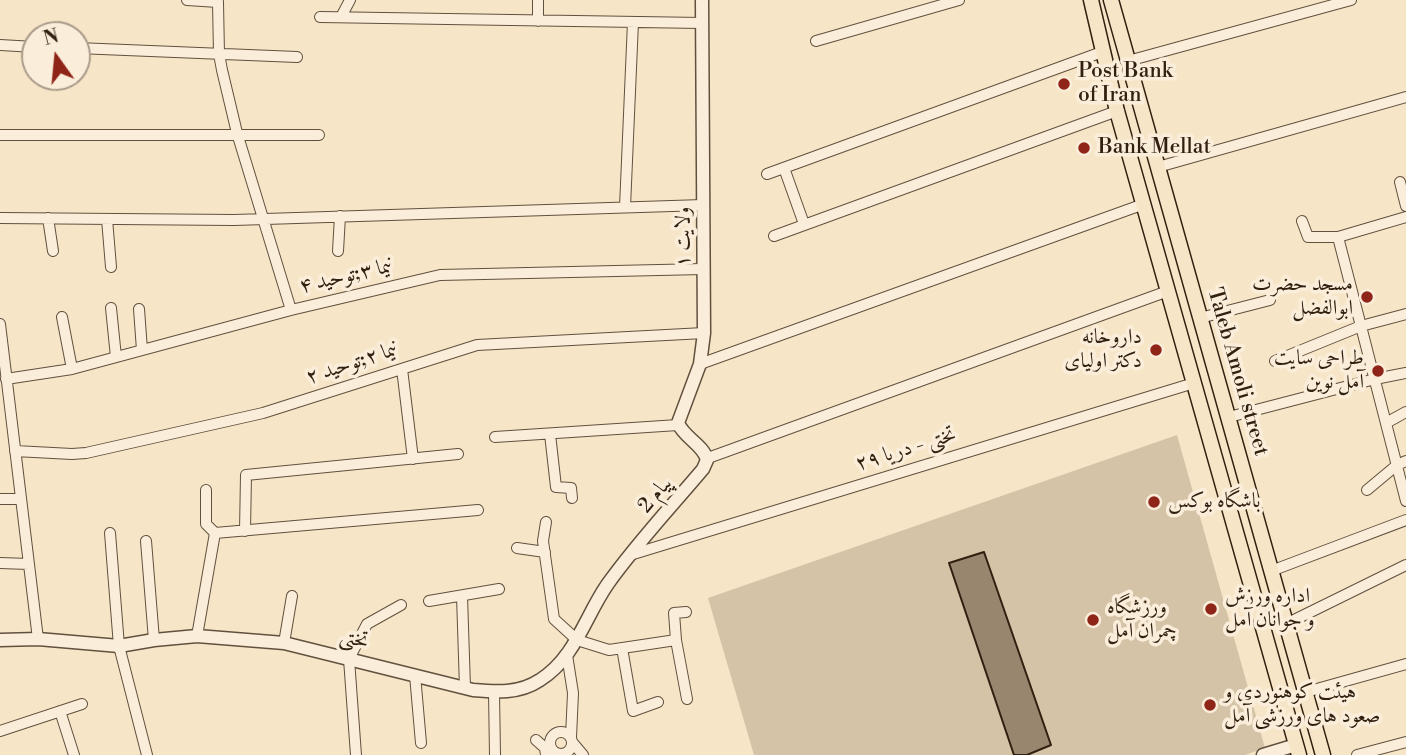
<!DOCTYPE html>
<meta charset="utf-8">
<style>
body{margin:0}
#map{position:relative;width:1406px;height:755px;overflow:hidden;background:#f7e5c7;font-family:"Libre Bodoni",serif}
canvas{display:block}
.north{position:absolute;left:21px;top:21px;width:70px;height:70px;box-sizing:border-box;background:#faeedb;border:2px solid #aa9b8a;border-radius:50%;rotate:345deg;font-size:19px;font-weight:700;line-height:28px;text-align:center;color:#311f10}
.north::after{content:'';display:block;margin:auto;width:24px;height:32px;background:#8f2418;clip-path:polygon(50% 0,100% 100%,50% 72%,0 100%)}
</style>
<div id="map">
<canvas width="1406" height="755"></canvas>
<div class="north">N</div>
</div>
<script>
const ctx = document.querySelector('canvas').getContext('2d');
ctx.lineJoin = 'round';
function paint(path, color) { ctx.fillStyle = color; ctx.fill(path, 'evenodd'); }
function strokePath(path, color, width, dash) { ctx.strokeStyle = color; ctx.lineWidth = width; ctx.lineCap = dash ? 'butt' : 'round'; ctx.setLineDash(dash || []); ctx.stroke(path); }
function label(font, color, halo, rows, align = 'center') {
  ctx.font = font + ' "Libre Bodoni",Amiri,serif'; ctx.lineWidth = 7; ctx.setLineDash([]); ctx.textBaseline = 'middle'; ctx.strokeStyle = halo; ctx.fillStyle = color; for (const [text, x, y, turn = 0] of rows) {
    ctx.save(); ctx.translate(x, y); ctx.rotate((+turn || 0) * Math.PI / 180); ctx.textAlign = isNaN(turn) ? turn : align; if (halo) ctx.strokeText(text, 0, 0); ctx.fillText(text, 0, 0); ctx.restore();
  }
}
paint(new Path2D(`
 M1177,435L1265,748L1245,755H754L708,598Z`), '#d5c3a8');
const building = new Path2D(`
 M984,552L1051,745L1027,755H1014L949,563Z`);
paint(building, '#98866f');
strokePath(building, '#311f10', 2);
const minor = new Path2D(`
 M187,0L218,2L219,54L222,70L237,133L291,310
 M538,0V21
 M320,17L702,23
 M341,17L350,0
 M816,41L959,0
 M0,45L35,47
 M77,48L297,57
 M1128,61L1351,0
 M0,135H319
 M1158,167L1406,97
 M784,168L804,224
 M767,174L1102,52
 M1400,182L1406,206
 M625,207L633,22
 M0,218L234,220L703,205
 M48,218L53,251
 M107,219L111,267
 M1302,221L1308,237H1338L1406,217
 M774,236L1117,111
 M1338,237L1406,501
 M338,251L340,216
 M111,308L116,357
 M139,309L142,350
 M62,317L72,369
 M1200,318L1270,300
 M0,324L38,639
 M1275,361L1361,326L1406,314
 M700,364L1144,204
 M402,369L413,459
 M6,379L72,369L291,310L440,275L703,269
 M1229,417L1375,379L1406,373
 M1386,423L1406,412
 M550,434L556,487L571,488L572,498
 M495,437L678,425
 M15,451L72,454L86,453L263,413L477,345L704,333
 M708,458L1168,291
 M206,490V524L215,533
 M1367,490L1397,465L1406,461
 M0,499H21
 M546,522L543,541L554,619L577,640L609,650L676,640L674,613L686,612
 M245,531L246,475L458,454
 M110,533L119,646L147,755
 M215,533L478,510
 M146,541L154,640
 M517,548L545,552
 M630,555L1194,383
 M0,563L29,564
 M1271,571L1406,520
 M462,596L465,688
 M429,601L499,589
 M1286,624L1406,565
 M197,636L215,533
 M676,640L687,699
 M284,643L292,596
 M622,648L633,711L658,702
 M567,655L573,693L571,737
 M415,675L421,743
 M494,692L495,755
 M1306,692L1406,664
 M60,711L74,755
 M0,731L82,704
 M550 743a11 11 0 1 1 22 0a11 11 0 1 1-22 0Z
 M536,740L545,748L546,755
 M572,742L583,755
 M356,755L349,659L367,624L401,605
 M1357,755L1406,742`);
const tertiary = new Path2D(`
 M0,640L38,639L119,646L154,640L197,636L284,643L473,690C496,692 519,694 540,680C575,658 585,617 607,585C636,544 671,507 703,469L707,460C704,445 684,438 678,423L700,364L704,333L702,0
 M1263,755L1296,745`);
const primary = new Path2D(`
 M1091,0L1117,111L1299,755
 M1111,0L1323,755`);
strokePath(minor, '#62503e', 12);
strokePath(tertiary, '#62503e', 15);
strokePath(primary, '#311f10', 17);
strokePath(minor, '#faeedb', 10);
strokePath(tertiary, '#faeedb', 12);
strokePath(primary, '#f7e5c7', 14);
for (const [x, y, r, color] of [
 [1064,84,7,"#8f2418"],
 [1084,148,7,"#8f2418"],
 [1367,297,7,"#8f2418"],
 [1156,350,7,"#8f2418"],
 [1378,371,7,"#8f2418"],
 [1154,502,7,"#8f2418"],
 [1211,609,7,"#8f2418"],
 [1093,620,7,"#8f2418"],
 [1210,705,7,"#8f2418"]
]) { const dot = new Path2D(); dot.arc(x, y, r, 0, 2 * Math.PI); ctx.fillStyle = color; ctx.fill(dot); strokePath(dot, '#faeedb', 2.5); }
label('21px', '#311f10', '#faeedb', [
 ["Post Bank",1078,72],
 ["of Iran",1078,96],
 ["Bank Mellat",1098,148],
 ["مسجد حضرت",1353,285,"right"],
 ["ابوالفضل",1353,309,"right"],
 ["داروخانه",1142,338,"right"],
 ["دکتر اولیای",1142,362,"right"],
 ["طراحی سایت",1364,359,"right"],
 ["آمل نوین",1364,383,"right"],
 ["باشگاه‌ بوکس",1168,502],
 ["اداره ورزش",1225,597],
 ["و جوانان آمل",1225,621],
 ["ورزشگاه",1107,608],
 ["چمران آمل",1107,632],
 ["هیئت کوهنوردی و",1224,693],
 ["صعود های ورزشی آمل",1224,717]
], 'left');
label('21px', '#311f10', '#faeedb', [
 ["ولایت ۱",684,237,-90],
 ["نیما ۳;توحید ۴",346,277,-13],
 ["نیما ۲;توحید ۲",352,364,-18],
 ["Taleb Amoli street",1237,372,74],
 ["تختی - دریا ۲۹",906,450,-17],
 ["پیام 2",656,495,-50],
 ["تختی",354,640,14]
]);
</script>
